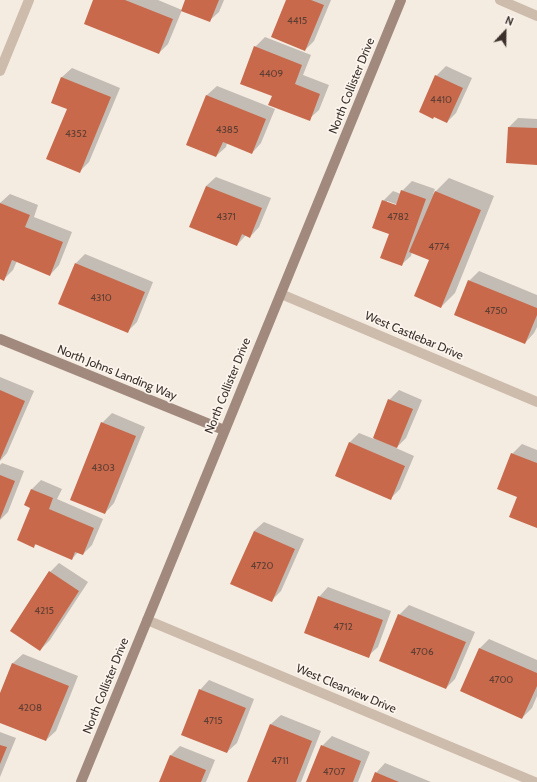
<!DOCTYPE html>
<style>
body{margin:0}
#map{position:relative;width:537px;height:782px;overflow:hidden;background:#f4ebe1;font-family:Cabin,sans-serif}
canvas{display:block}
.north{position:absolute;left:485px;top:12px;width:40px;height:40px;-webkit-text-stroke:3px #fbf5ee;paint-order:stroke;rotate:22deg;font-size:11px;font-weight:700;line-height:16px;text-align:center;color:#3b302b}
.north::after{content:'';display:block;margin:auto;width:14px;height:18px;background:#3b302b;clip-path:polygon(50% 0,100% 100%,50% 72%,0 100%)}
</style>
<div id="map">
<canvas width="537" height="782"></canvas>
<div class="north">N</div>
</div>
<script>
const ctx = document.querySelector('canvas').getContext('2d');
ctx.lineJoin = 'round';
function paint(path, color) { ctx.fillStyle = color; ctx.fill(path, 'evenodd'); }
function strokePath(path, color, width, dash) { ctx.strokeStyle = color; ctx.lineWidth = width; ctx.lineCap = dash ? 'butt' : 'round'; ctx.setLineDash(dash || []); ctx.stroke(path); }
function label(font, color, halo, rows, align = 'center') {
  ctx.font = font + ' Cabin,sans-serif'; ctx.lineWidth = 3.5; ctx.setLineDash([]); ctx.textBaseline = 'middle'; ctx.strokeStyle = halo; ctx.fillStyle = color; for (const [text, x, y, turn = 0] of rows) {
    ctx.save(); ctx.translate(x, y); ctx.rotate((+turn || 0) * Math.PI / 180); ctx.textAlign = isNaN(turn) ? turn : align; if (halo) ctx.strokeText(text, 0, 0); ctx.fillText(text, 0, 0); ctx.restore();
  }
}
paint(new Path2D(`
 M94,0H158L182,10L186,0H224L219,12L209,21L182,10L168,44L159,53Z
 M287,0H331L314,41L305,50Z
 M265,37L311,55L303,75L329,85L319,110L309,119L255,47Z
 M446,66L472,78L456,113L447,122L436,76Z
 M72,68L120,88L89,162L79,172L68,109L52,102L62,77Z
 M217,86L275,109L261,143L252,153L227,143L226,147L216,156L187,145L207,95Z
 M518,118L537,119V163L509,127Z
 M216,177L271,198L259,227L250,237L246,235L237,245L206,186Z
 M449,178L494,196L455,293L441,307L430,260L412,252L411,256L401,265L390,234L383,201L393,191L401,194L402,191L412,181L435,189L433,194ZM387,201L401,206L387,203Z
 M10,194L38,205L34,217L72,232L59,265L50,275L17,261L13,270L4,279L0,278V203Z
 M85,254L153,282L137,322L127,332L76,263Z
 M479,271L537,295V327L534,333L525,343L469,281Z
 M0,377L34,391L7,453L0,461Z
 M399,390L422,400L406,438L396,448L414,456L400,489L391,498L336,475L350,442L359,433L374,439L389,400Z
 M112,413L145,427L114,503L105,513L102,423Z
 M522,444L537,450V527L518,496L512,454Z
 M2,463L24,471L8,512L0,520V465Z
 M41,480L62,489L57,499L103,519L92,545L83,554L78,552L72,559L37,544L34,546L32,508V489Z
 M264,522L304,539L281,591L271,601L254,531Z
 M59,563L88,582L50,640L40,650L50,572Z
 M328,587L391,611L378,647L368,656L319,597Z
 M409,605L475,632L455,679L446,688L399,615Z
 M489,639L537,660V696L532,708L522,718L461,691L480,648Z
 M23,654L78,676L56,731L46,740L0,722V696L13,663Z
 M209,680L254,699L237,743L227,752L200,690Z
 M281,715L321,731L301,782H248L271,724Z
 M0,732L16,738L0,777Z
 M332,736L370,752L358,782H308L322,746Z
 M180,746L215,760L206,782H160L171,755Z
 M385,763L431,782H372L376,773Z`), '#0003');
paint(new Path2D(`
 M93,0H125L173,19L159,54L84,24Z
 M185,0H219L210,22L181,11Z
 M286,0H311L324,5L305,51L271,37Z
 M254,46L302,65L295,84L320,94L310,121L268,105L272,96L240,84Z
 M435,75L463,88L447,123L434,117L433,119L419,112Z
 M61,77L111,97L80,173L46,159L67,109L51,103Z
 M206,95L266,119L252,154L223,142L216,157L186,145Z
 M508,127L537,128V165L506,163Z
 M206,186L262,208L250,238L242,234L237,246L189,227Z
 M401,190L426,199L402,266L380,258L389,234L372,228L382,200L396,205Z
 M435,191L481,210L441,308L414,296L429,260L409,252Z
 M0,203L30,215L25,227L63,242L50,276L12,260L4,281L0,279Z
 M75,263L145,292L128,333L58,304Z
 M468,280L537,308V315L525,344L454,315Z
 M0,390L25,401L0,460Z
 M388,399L413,409L397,448L373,438Z
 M101,422L136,436L105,514L70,500Z
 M349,442L405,466L391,500L335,476Z
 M511,453L537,463V528L509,517L517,497L497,489Z
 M0,475L15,481L0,519Z
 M31,489L53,498L49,509L94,528L83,555L75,552L72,560L35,544L34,548L17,540L30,508L24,505Z
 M254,531L295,549L272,602L230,584Z
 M49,571L79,591L40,651L10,631Z
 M318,596L383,620L369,658L304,633Z
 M398,614L466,642L446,689L379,661Z
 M479,648L537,673V686L522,719L460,691Z
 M12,663L69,686L46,741L0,723V693Z
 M199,689L246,708L227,753L181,735Z
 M270,724L312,741L296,782H247Z
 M0,745L7,747L0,764Z
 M321,745L361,761L353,782H306Z
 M170,755L206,770L201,782H159Z
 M375,772L399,782H371Z`), '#c8694b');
strokePath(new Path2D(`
 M500,0L537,16
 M0,71L29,0
 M281,294L537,402
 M147,620L535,782`), '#cdbbac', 10);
strokePath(new Path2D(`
 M0,339L224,430
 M81,782L401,0`), '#a18a7d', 10);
label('10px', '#5e3e33', null, [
 ["4415",297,21],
 ["4409",271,74],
 ["4410",441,100],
 ["4385",227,130],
 ["4352",76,134],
 ["4371",226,217],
 ["4782",398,217],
 ["4774",439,247],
 ["4310",101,298],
 ["4750",496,311],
 ["4303",103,468],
 ["4720",262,566],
 ["4215",44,611],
 ["4712",343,627],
 ["4706",422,652],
 ["4700",501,680],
 ["4208",30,708],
 ["4715",213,721],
 ["4711",280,761],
 ["4707",334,772]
]);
label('12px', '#3b302b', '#fbf5ee', [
 ["North Collister Drive",352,86,-68],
 ["West Castlebar Drive",414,336,23],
 ["North Johns Landing Way",117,373,22],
 ["North Collister Drive",228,386,-68],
 ["North Collister Drive",106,686,-68],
 ["West Clearview Drive",346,689,23]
]);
</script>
